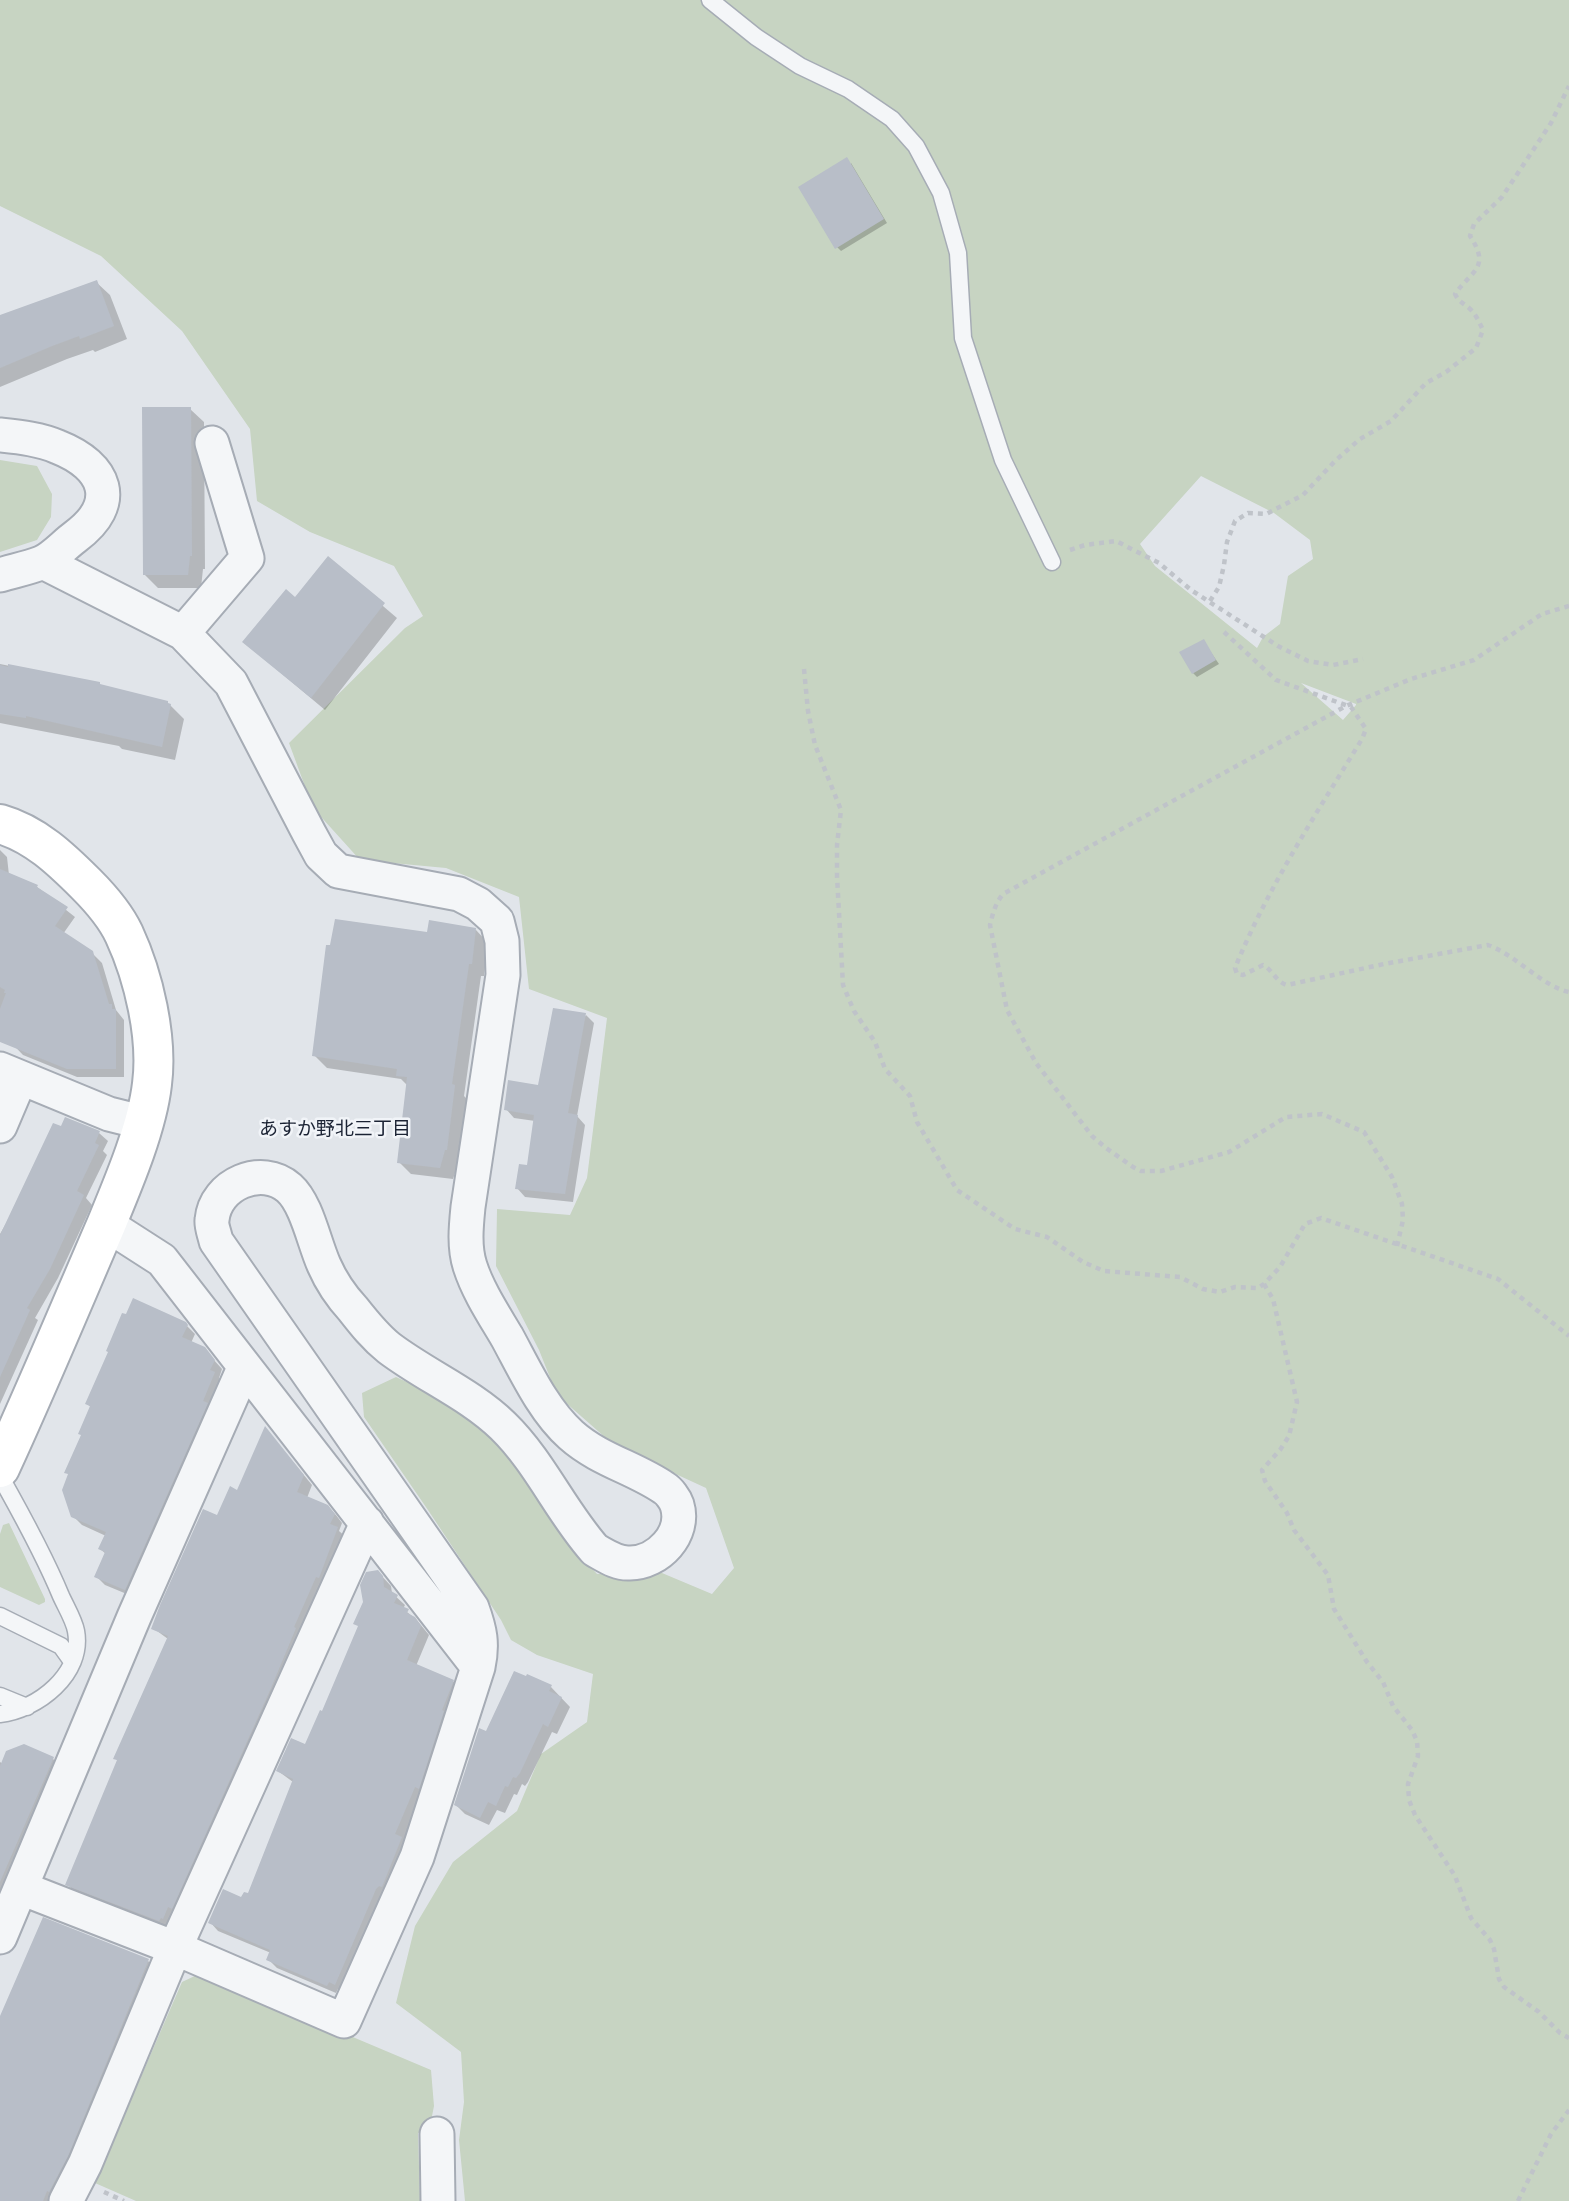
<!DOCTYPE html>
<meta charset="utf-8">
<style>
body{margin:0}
canvas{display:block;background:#e1e5ea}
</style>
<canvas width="1569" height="2201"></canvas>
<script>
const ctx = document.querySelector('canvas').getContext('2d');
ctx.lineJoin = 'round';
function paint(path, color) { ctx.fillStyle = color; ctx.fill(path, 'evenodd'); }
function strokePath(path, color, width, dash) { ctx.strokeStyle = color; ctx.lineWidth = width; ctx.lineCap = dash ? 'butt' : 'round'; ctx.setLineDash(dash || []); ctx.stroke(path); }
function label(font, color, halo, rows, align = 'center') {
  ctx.font = font + ' Lato,"Noto Sans JP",sans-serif'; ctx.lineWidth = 5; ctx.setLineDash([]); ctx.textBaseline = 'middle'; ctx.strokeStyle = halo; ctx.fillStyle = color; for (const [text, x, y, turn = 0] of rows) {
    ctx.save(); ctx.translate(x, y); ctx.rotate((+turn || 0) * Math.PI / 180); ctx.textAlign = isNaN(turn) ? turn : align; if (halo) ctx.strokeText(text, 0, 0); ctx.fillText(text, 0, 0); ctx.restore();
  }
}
paint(new Path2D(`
 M0,0H1569V2201H465L459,2140L464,2102L461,2052L396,2003L415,1926L453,1862L517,1811L541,1754L587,1722L593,1674L537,1655L511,1640L501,1620L428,1510L364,1417L362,1393L396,1377L435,1395L497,1442L538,1495L569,1543L597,1574L662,1573L712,1594L734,1568L706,1488L615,1446L557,1395L539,1350L496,1266L497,1209L570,1215L587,1178L607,1018L529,989L519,897L446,868L360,860L313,808L289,743L405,628L423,616L394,566L310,532L257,501L250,429L182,331L101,256L0,206ZM1201,476L1274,513L1310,540L1313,559L1288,576L1280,624L1263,637L1257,648L1155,566L1140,544ZM1301,683L1356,704V705L1343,720Z
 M0,460L37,466L52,494L51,517L37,540L0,552Z
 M9,1523L45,1599V1602L39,1605L0,1587V1534L3,1525Z
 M201,1973L431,2070L434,2106L429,2131L418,2133L420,2201H136L95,2183L182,1982Z`), '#c7d4c2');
paint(new Path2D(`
 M851,163L887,223L841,251L837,247Z
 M96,282L110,295L127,339L95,352L93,350L67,359L0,387V317Z
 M190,409L204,422L205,569H203L201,588H158L144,574Z
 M328,559L397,618L325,710L244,642L295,599Z
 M1203,641L1219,664L1197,677L1193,673Z
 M0,664L99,684L102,687L170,705L184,719L175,760L122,749L119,746L0,723Z
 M0,850L7,857L9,875L37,887L75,917L63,934L92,953L102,963L116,1010L124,1020V1077H77L23,1055L0,1031Z
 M476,930L488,943L484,976H481L464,1096L467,1099L459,1161L453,1179L411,1174L399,1162L408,1086L401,1079L327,1068L314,1055L429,934Z
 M586,1015L594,1023L577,1116L585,1125L573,1202L525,1197L517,1188L528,1167L535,1121L514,1118L506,1109L539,1087Z
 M66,1119L99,1133L108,1141L103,1151L107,1155L86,1198L92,1205L58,1278L35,1318L38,1320L0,1404V1234Z
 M185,1324L195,1334L191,1343L204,1349L222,1369L219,1378L223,1382L134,1597L105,1585L96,1576L106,1554L100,1549L106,1536L82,1525L73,1516L92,1408L87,1404Z
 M266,1429L312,1485L307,1498L327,1506L336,1515L342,1523L339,1531L346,1537L168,1929L76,1893L67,1884L119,1762L115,1758L168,1639L153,1628L218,1517L238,1492Z
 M378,1572L391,1586L392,1593L405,1605L403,1609L416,1619L429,1635L416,1666L453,1681L461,1690L424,1795L403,1842L409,1847L344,1992L338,1989L336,1993L277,1968L268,1959L271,1953L218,1931L210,1922L249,1896L293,1782L278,1771L306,1746L323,1713L359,1627Z
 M528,1676L551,1687L570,1707L557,1734L552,1732L528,1782L525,1786L522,1784L517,1795L514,1794L505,1813L497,1810L489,1825L465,1814L456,1805L487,1733Z
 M24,1746L53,1759L62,1767L0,1913V1762L3,1764Z
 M44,1920L148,1961L157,1969L57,2201H0V2029Z`), '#0003');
paint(new Path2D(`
 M847,157L884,219L835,249L798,187Z
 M97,280L114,326L80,339L79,336L52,346L0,368V315Z
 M142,407H191L192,556H190L188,575H143Z
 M328,556L385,603L311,698L242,642L286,589L295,597Z
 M1204,639L1216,660L1192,674L1179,652Z
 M8,664L100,682V684L168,701V703L171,704L162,747L26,716V718L0,714V665L8,667Z
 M0,869L38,885L37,887L68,907L55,926L93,951L94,955L109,1004H112V1009H116V1069H67L0,1042V1009L6,993H4L5,990L0,987Z
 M335,919L427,932L429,920L476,928L472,964H469L452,1084L455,1085L447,1150H445L440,1168L397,1163L407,1077L396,1076L397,1069L312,1056L326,945H330Z
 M553,1008L586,1013L568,1113L578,1115L565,1194L515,1189L519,1164L527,1165L534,1115L504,1110L508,1080L538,1085Z
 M65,1117L100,1131L95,1143L99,1145L77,1191L84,1195L50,1269L27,1308L30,1310L0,1377V1235L53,1123L61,1126Z
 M133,1298L186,1322L188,1325L182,1337L205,1347L215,1360L210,1370L215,1372L203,1401L208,1403L125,1590L94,1577L105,1552L98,1549L106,1532L71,1517L62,1490L68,1474L64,1473L81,1435L78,1434L90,1406L85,1404L108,1352L106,1351L122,1313L126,1314Z
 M265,1426L304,1475L297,1492L328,1505L335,1514L330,1524L338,1527L319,1578L316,1577L294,1627L296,1628L271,1688L172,1909L168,1907L163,1919L161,1918L159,1921L65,1885L117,1760L113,1759L168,1636L151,1629L160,1605L203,1509L217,1515L230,1486L237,1490Z
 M378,1570L383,1576L384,1587L398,1595L394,1603L409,1609L407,1613L415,1617L421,1626L407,1660L454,1680L442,1710L444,1711L419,1789L415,1787L395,1834L402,1837L382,1887L379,1886L376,1889L335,1985L329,1982L327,1986L266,1960L270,1950L208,1923L223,1889L241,1897L244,1892L248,1893L293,1779L276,1771L291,1738L305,1744L320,1710L322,1711L358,1626L353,1624L363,1602L360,1585L366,1572Z
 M514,1671L526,1676L527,1674L552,1685L549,1691L562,1697L548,1727L543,1724L520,1773L516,1778L513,1777L508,1787L505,1786L496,1806L488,1802L480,1818L454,1805L479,1728L486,1731Z
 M24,1744L54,1757L0,1882V1766L6,1751Z
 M43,1917L149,1959L68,2156L49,2192L47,2191L43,2201H0V2016Z`), '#b8bec8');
const lane = new Path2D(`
 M710,0L756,37L800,66L848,89L892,119L916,146L941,193L958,253L963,338L1003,460L1052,562
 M0,1476C22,1515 44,1555 61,1596C66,1607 74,1620 76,1631C84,1674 37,1710 0,1714
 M0,1616L61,1646L71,1660
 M0,1696L27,1707`);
const street = new Path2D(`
 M0,435C19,437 40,439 58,447C106,466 121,503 75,537C64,545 53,558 41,563C28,568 13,571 0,575
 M43,562L183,633L231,683L309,833L321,855L338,871L459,894L478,904L497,921L502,941L503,975L468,1207C466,1227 464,1247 470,1266C478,1291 494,1315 507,1337C525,1370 543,1410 571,1435C599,1460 635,1468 664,1488C669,1491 675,1499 677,1505C686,1534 658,1563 630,1563C617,1564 606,1556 595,1550C561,1512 540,1462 503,1426C470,1394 426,1376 389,1348C375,1337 364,1323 353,1309C341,1296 331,1281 324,1265C314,1243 307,1204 289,1188C262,1164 215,1184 212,1220C211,1226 215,1235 216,1241L472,1608C480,1630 483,1644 478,1667
 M183,633L247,558L212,443
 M0,1069L109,1114L145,1123
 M0,1126L20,1079
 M21,1888L175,1948L344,2021L417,1857L478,1667L162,1260L106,1224
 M0,1937L134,1617L244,1368
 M437,2134L438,2201
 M66,2201L85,2164L175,1948L367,1523`);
const secondary = new Path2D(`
 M0,824C35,834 61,859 86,884C101,899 115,915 124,934C144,977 158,1038 152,1084C147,1128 123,1184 106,1225C71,1306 37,1388 0,1468`);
strokePath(lane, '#a6acb5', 19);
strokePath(street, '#a6acb5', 37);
strokePath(secondary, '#a6acb5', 42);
strokePath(new Path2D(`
 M1070,550L1085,545L1116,541L1159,563L1191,590L1278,646L1308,661L1333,665L1363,659
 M1210,601L1219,587L1224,565L1227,542L1235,521L1248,513L1266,514L1303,495L1336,460L1360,439L1391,421L1426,383L1446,372L1476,348L1483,330C1479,322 1476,314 1469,308C1462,302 1459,302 1455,294C1472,270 1491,268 1470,236L1474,224L1502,197L1551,123L1569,86
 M1224,632L1276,680L1351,707L1366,729L1362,739C1316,814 1268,887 1235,968L1237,974L1243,975L1263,965C1273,970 1276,982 1287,985L1384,964L1488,945C1516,955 1543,987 1569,992
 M804,669L808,711L815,745L841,810L837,845V876L843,985L854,1011L875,1042L885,1069L910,1096L917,1122L957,1190L1015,1229L1047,1237L1083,1262L1104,1271L1180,1277L1203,1289L1220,1292L1235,1287L1258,1288L1264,1284L1280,1267L1305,1224L1321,1218L1498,1279L1569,1336
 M1397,1246L1403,1220L1402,1204L1392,1177L1364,1132L1322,1114L1286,1117L1229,1152L1161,1171H1141L1133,1167L1106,1148L1092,1136L1036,1063L1007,1010L990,925C993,913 995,904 1003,894L1346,706L1411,679L1474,660L1542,614L1569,606
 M1264,1284L1273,1299L1297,1402L1289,1436L1280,1450L1262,1470L1265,1481L1287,1513L1294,1530L1328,1575L1334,1609L1367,1662L1383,1682L1393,1706L1412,1730L1417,1741L1418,1756L1408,1784L1409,1800L1415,1815L1455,1876L1471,1918L1490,1940L1494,1949L1499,1979L1504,1987L1539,2012L1560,2033L1569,2038
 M104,2192L124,2201
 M1518,2201L1551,2134L1569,2110`), '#bfc3c9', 4.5, [5, 5]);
strokePath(lane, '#f4f6f8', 16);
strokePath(street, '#f4f6f8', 33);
strokePath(secondary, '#fff', 38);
label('19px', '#1b2334', '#f1f4f8', [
 ["あすか野北三丁目",335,1129]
]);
</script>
